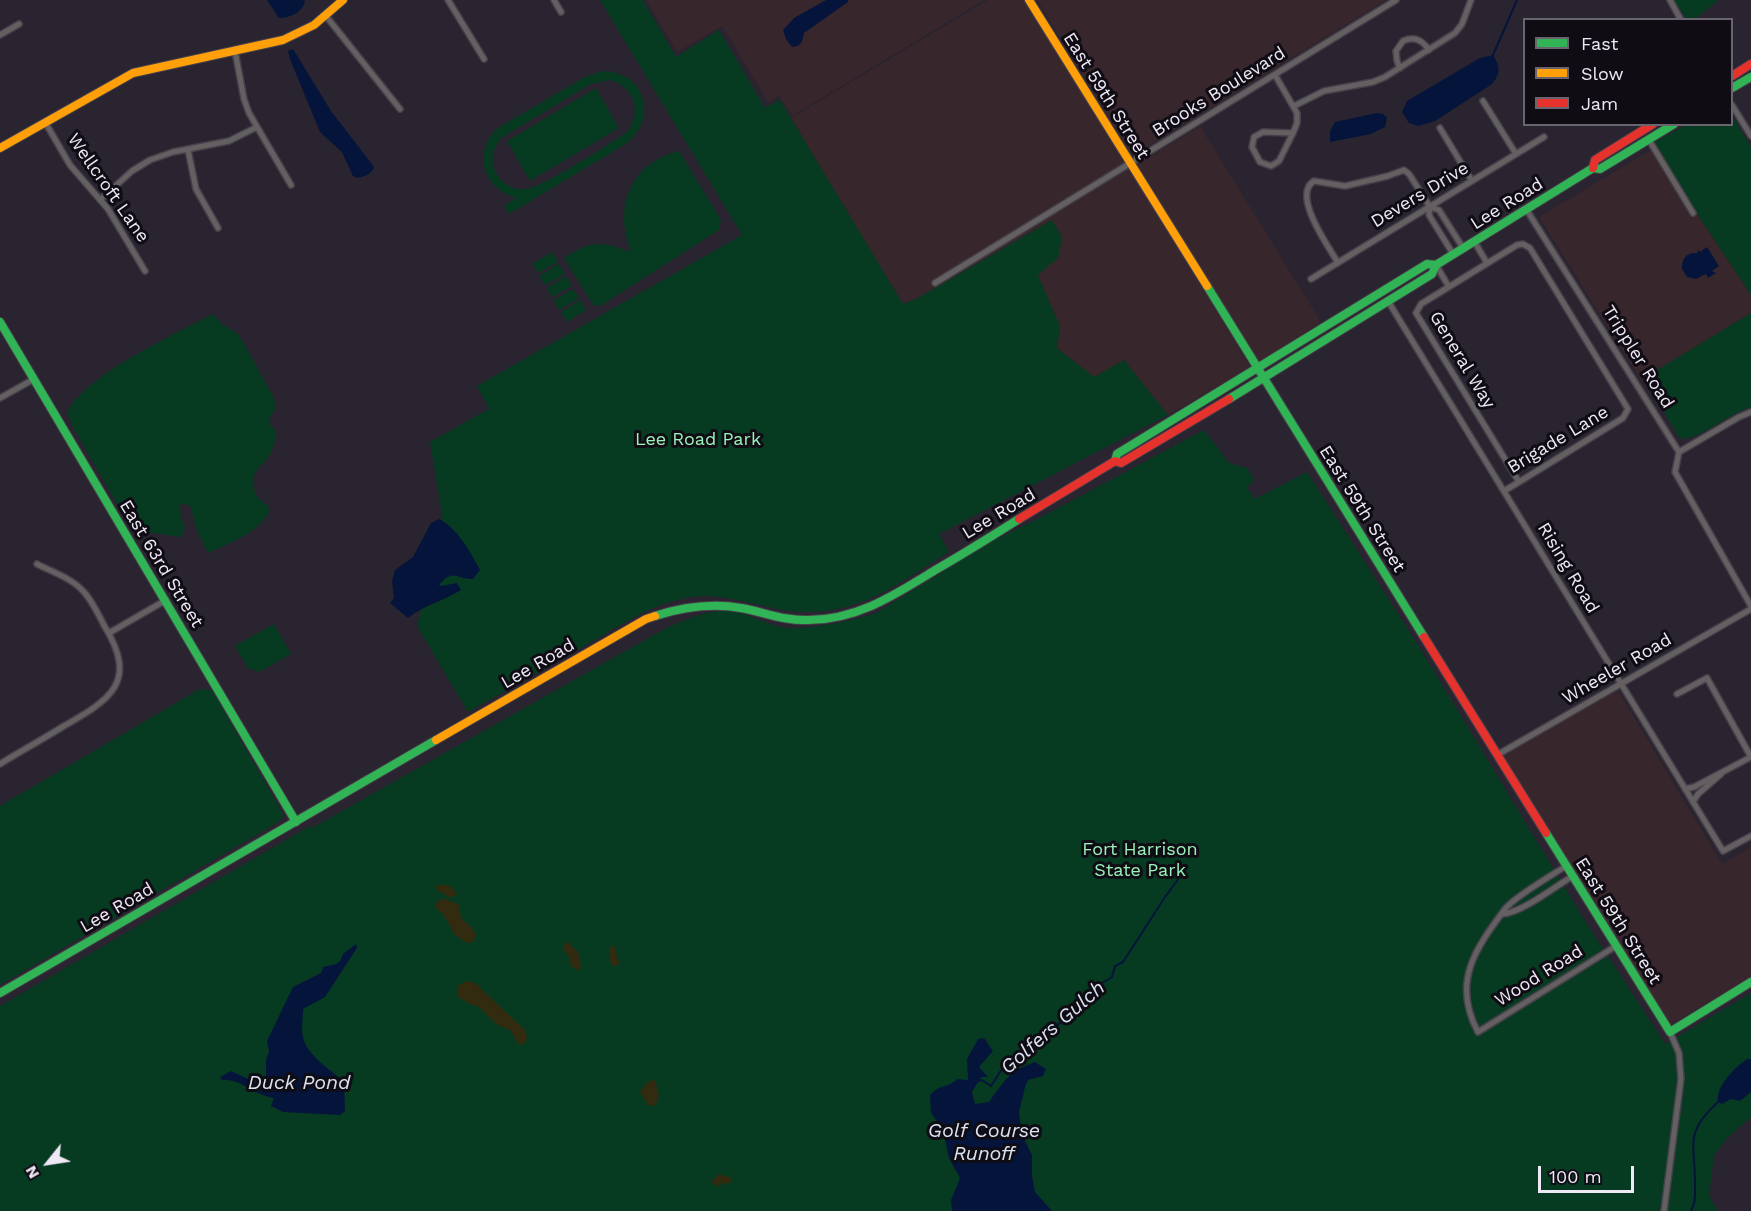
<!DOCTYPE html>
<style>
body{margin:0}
#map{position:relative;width:1751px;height:1211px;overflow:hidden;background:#29242f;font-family:"Work Sans",sans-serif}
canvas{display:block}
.legend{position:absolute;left:1523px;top:18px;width:210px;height:108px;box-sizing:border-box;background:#100c14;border:2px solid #69646e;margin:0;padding:8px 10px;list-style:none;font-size:18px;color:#efe9f6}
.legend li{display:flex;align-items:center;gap:12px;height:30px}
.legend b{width:30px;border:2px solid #69646e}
.north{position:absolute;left:18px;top:1133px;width:60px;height:60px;-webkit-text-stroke:4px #100c14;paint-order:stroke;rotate:240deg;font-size:16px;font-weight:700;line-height:24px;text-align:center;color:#efe9f6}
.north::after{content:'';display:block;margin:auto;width:21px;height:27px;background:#efe9f6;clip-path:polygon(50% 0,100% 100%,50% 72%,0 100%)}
.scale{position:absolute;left:1538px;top:1166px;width:96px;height:27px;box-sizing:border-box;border:3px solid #efe9f6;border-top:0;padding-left:8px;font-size:18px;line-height:21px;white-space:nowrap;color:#efe9f6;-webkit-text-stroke:4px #100c14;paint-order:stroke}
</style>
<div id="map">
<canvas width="1751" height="1211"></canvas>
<ul class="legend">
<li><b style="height:8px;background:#30b455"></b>Fast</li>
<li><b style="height:8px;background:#ff9f0a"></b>Slow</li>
<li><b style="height:8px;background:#e5322d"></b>Jam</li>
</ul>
<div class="north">N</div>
<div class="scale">100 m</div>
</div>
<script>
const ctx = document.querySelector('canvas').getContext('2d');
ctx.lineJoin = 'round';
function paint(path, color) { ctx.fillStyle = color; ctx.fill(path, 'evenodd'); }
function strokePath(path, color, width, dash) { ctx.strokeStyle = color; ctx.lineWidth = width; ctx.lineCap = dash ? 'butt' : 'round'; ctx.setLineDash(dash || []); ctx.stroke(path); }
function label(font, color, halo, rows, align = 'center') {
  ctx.font = font + ' "Work Sans",sans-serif'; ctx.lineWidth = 6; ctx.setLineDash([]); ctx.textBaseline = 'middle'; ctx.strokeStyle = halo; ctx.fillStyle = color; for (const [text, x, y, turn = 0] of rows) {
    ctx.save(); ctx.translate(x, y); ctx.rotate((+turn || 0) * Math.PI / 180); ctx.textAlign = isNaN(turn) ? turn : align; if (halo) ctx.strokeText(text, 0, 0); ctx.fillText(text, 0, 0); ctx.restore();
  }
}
paint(new Path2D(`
 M646,0H984L792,116L779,96L768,102L722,26L677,52Z
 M988,0H1027L1250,367L1168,415L1124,360L1094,377L1057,348L1060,326L1037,275L1052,220L918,298L903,305L791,118Z
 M1037,0H1386L1132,156Z
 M1200,126L1321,322L1259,362L1135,166Z
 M1654,148L1751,295V313L1641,380L1539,217Z
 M1617,689L1722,864L1751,847V976L1670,1025L1503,756Z`), '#37262b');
paint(new Path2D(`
 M600,0H643L676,57L719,30L765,108L780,100L903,304L918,298L1052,220L1062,237L1058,258L1038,275L1060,327L1057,348L1094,377L1124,360L1168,415L939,534L949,552C889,589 852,622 777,609C745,603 715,591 682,599C648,606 617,627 588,644C548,667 508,689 468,712L417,626L442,514L430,442L489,409L477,386L742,235Z
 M1673,0H1719L1695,19H1687Z
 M603,71C647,72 659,121 624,145L509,214L504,206L516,198C482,188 471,148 501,126L585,77ZM610,80C635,88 642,111 627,132C611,143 542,188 526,189C514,191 502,184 496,173C490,161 493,148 501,138L591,84Z
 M596,88L619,128L530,181L507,141Z
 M1732,115L1751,147V295L1651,144L1686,125L1732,124Z
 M679,151L721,220L719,230L600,306H594L564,258C592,240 600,241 631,252C614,206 629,164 679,151Z
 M552,252L558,262L538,273L532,264Z
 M559,264L565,274L545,285L539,276Z
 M566,276L572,286L552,297L547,288Z
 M573,289L579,298L559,310L554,300Z
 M581,300L586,310L567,322L561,312Z
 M1751,313V407C1729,413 1701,439 1682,439L1678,436L1644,378Z
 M213,314L222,324L239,335L274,398L276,408L269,419L270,425L276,430C275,439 275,446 270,454C262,468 248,471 255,492C258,501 267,502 270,510C259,533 230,543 208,553L197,531L190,505L180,504L181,518L185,528L181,537L132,530L74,429L67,413C86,374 174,335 213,314Z
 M1204,430L1229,463L1247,468L1254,480L1247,488L1255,499L1307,472L1418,645L1585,921L1665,1044L1751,993V1117L1728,1137L1714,1155L1709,1195L1717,1211H0V1006L310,826L312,828L668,627C693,617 717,605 744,614C761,620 775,628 794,628C816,628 856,620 876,613L994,540L1034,521Z
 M274,624L291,654L259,672L248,668L235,646Z
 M200,689L212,690L284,816L275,824L0,985V806Z`), '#063b22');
paint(new Path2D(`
 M437,885H449L457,894L453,897H447L444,893L437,891L436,886Z
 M441,899H446L459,905L461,918L474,930L476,935L473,942L467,943L455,935L443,914L436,909L435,904Z
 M567,942L578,952L581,966L578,971L571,966L569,957L563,949V944Z
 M614,945L619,962L616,967L611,964L609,954L611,946Z
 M467,981L475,983L525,1030L527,1038L524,1044L519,1045L510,1030L496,1024L479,1007L472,1005L458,997L457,986Z
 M652,1080L655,1081C658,1091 662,1098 654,1106L648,1105L640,1091L649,1081Z
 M719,1174L732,1178L731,1182L727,1184L722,1183L719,1187L711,1182Z`), '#332b10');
paint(new Path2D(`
 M267,0H304L305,1C303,12 290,18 279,18Z
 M826,0H848V2L804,33C802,42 802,46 792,47L786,39L783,30L794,18Z
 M293,49L331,111L374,167C372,174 365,176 358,178L353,176L342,152L320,132L290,59L288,51Z
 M1493,55C1500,66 1501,74 1492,84L1435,121L1418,126L1409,123L1402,112L1407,101L1480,58Z
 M1377,113L1383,114L1387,118L1385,127L1371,134L1330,142V131L1335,122Z
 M1707,247L1719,266L1712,271L1716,273L1708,278L1706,274L1696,279L1687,277L1682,269C1681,259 1687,252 1697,253L1699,250L1700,252Z
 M439,519C457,528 471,552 480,570L473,579C458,580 453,567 439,585L441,586L457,583L461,590C444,601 424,605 408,618L390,603L394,598L392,581L395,570L413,557L431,523Z
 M356,944L357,948L325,997L303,1009C303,1018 301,1028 303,1037C305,1053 332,1072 344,1081L345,1111L340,1115L283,1112L271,1106L274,1098C255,1096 240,1078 222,1080L220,1077L231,1071L255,1082L263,1083L266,1075V1060L269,1051L267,1041L293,987L321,973L323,967L336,964L340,961L343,954Z
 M984,1038L993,1051L979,1067L988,1077H981L972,1092L975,1104L989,1102C1005,1080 1009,1071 1035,1062L1046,1069L1043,1076L1028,1080L1025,1087L1019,1112L1022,1135L1032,1155V1176L1035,1192L1052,1211H952L951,1200L960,1178L949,1158L943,1130L931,1113L930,1095C941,1083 947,1089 957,1079L968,1080L967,1059L978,1039Z
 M1747,1059H1751V1092L1740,1101L1731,1099L1722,1104L1718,1102C1715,1087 1735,1067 1747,1059Z`), '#04143b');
strokePath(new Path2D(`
 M1493,55L1517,0
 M978,1081L982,1080L991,1086L1002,1069L1043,1039L1102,983L1112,977L1115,966L1123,962L1165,897L1184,871
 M1691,1211C1696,1202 1695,1194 1695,1183C1695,1143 1684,1133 1718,1102`), '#04143b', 2);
const street = new Path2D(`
 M448,0L484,59
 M554,0L561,12
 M1670,0L1681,20
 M326,16L400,109
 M0,35L19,24
 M235,51L244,99L249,113L291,185
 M1400,68L1397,61L1396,51L1403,41C1415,36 1422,40 1429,50
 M1275,75L1297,113V123L1293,133
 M1483,101L1516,154
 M1732,105L1751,136
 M1294,106L1324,91L1373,82L1385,77L1455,33L1462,24L1471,0
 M45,122L70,165L108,209L145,271
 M1440,128L1472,181
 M1263,132L1293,133L1279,161L1271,166L1260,162L1252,147L1254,137Z
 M1649,140L1693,213
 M188,150L196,189L218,228
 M100,200L132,171L150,160L173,152L229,141L257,127
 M1430,207L1429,215L1453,254
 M1526,209L1679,452L1739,417L1751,412
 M1474,241L1487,263
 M1338,263C1329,247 1291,195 1314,181L1345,186L1388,176L1404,170L1409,174L1430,207L1439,210L1463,248
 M1436,265L1449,287
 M1311,279L1544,137
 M935,283L1396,0
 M1388,301L1723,851L1751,836
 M0,398L34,379
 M1679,452L1675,472L1751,606
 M1504,491L1519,482L1623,418L1628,409L1530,248L1523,244L1517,245L1421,304L1416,313L1519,482
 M109,633L166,600
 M1677,694L1707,678L1751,757
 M1497,755L1751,609
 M0,764C21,751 43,739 64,726C109,700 139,683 105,627C99,616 93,602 84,592C72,578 52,572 37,564
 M1685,789L1694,787L1751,757
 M1693,802L1698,794L1721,774
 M1566,866C1552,875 1514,897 1505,909C1476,948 1451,982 1478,1032L1616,946
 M1503,914C1523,912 1554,887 1573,876
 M1664,1211L1681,1079L1679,1053L1670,1032`);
const fast = new Path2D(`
 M1732,88L1751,77
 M1207,286L1424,637
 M0,322L296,822
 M1229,399L1432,274L1436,265L1593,168L1600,169L1674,124
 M1115,461L1117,454L1427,264L1436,265
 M655,616C683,607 712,603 741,608C764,612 784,621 808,620C858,620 896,594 937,569C965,553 992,536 1019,519
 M1546,833L1670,1032L1751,982
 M0,993L436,740`);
const slow = new Path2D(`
 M1029,0L1207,286
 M0,148L133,73L283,40L314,25L343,0
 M436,740L646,619L655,616`);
const jam = new Path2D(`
 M1732,76L1751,64
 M1593,168L1595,160L1653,124
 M1019,519L1115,461L1121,463L1229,399
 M1424,637L1546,833`);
strokePath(street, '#45404a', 8);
strokePath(fast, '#45404a', 10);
strokePath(slow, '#45404a', 10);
strokePath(jam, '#45404a', 10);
strokePath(street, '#646062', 5);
strokePath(fast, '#30b455', 8);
strokePath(slow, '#ff9f0a', 8);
strokePath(jam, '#e5322d', 8);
label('18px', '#efe9f6', '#100c14', [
 ["Brooks Boulevard",1219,92,-32],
 ["East 59th Street",1106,96,58],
 ["Wellcroft Lane",108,188,55],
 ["Devers Drive",1420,195,-31],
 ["Lee Road",1507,204,-32],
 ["Trippler Road",1638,357,58],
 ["General Way",1462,360,59],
 ["Brigade Lane",1558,440,-31],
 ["East 59th Street",1362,509,58],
 ["Lee Road",999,514,-31],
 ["East 63rd Street",161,564,59],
 ["Rising Road",1568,568,59],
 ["Lee Road",538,664,-30],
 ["Wheeler Road",1617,669,-30],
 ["Lee Road",117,908,-30],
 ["East 59th Street",1618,921,58],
 ["Wood Road",1539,976,-32]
]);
label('18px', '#9af2ba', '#100c14', [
 ["Lee Road Park",698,440],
 ["Fort Harrison",1140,850],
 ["State Park",1140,871]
]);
label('italic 20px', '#dae3f2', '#100c14', [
 ["Golfers Gulch",1053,1028,-41],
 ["Duck Pond",299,1083],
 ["Golf Course",984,1131],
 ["Runoff",984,1154]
]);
</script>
